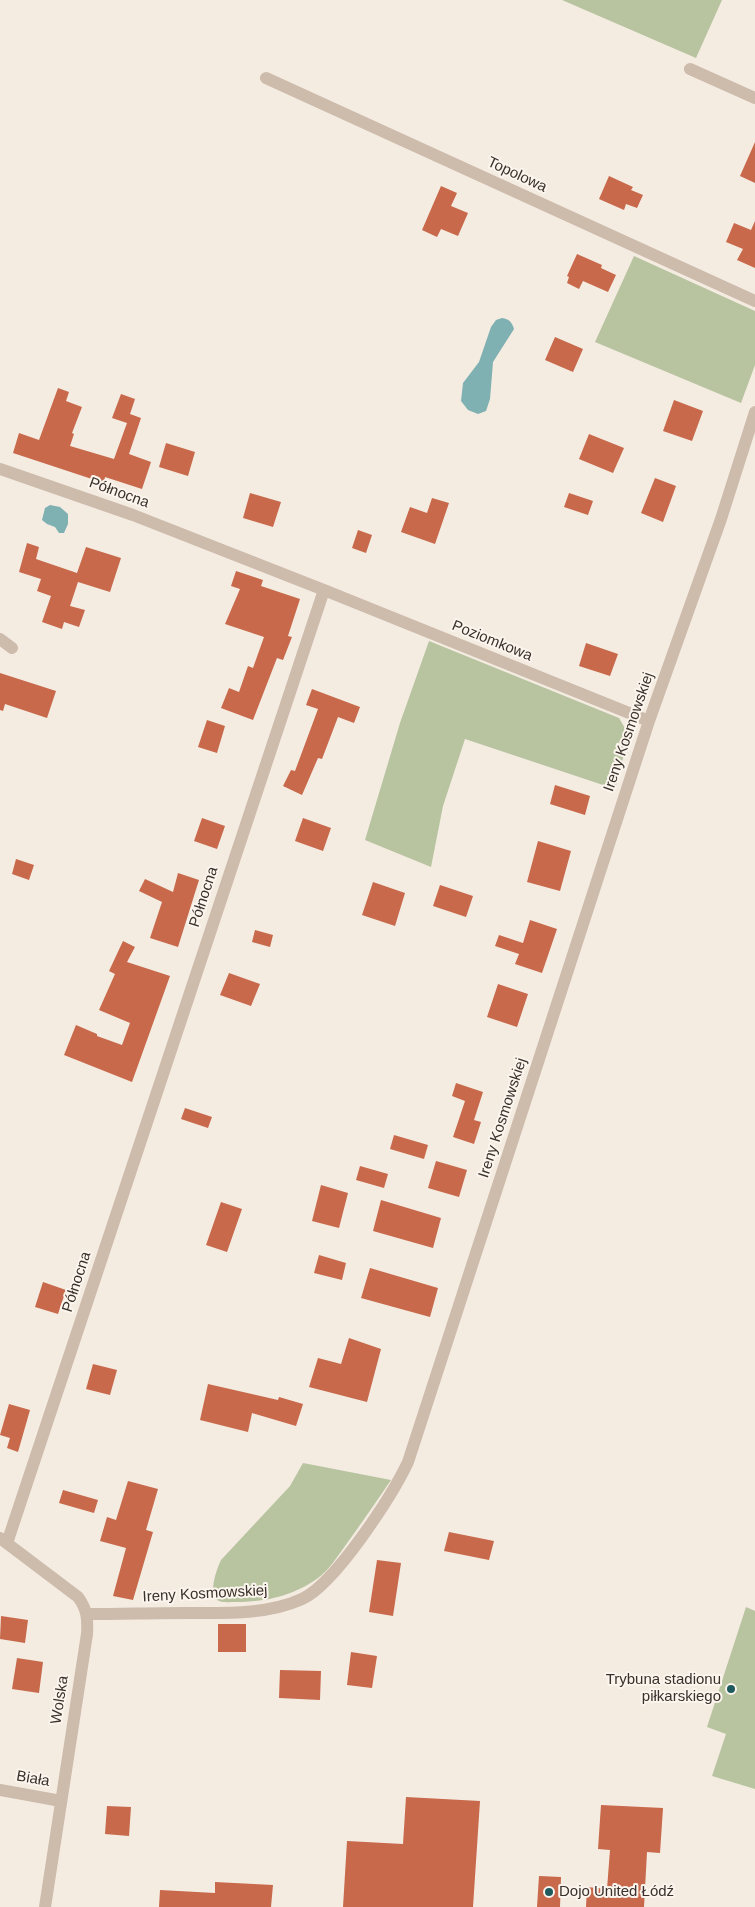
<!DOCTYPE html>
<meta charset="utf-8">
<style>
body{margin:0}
canvas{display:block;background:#f4ebe1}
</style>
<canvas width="755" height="1907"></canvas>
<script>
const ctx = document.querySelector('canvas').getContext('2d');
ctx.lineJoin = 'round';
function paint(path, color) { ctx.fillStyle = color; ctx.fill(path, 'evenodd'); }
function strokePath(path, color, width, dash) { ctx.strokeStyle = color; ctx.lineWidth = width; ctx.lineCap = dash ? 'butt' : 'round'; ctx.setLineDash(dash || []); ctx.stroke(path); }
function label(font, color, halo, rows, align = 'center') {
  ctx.font = font + ' Arial,sans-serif'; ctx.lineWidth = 4; ctx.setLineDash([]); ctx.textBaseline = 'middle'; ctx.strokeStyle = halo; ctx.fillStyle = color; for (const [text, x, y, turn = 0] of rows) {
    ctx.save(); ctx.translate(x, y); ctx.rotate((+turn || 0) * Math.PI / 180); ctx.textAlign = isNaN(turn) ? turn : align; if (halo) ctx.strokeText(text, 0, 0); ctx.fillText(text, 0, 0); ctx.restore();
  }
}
paint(new Path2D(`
 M562,0H722L696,58Z
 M634,256L755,311V365L741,403L595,342Z
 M429,641L619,718L629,735L615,789L465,739L443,806L431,867L365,840L400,723Z
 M303,1463L391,1480C376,1502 361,1524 345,1546C337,1557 329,1570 318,1578C293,1596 266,1602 235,1602C230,1602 221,1603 217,1600C208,1593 217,1568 221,1560L290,1486Z
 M746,1607L755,1611V1789L712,1776L726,1734L707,1727Z`), '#b8c4a0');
paint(new Path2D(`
 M502,318C509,319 512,322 514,329L493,362L490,399L486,411L478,414L468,410L461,401L463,383L479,362L491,327L496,320Z
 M50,505L60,507L68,514V524L64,533H59L55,527L47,524L42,520L45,508Z`), '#7fb0b2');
paint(new Path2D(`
 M755,142V183L740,176Z
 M609,176L633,187L631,190L643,195L637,208L626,204L624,210L599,199Z
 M441,186L457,193L451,206L468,213L458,236L441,229L437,237L422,230Z
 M755,221V268L737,260L743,249L726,242L734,223L751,230Z
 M577,254L602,265L601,268L616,275L608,292L583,281L579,289L567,283L569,277L567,276Z
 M555,337L583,349L573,372L545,360Z
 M58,388L69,392L66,401L82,407L72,433L74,434L70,446L114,459L127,423L112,418L121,394L135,399L130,414L141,418L129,454L151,462L142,489L105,477L104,483L13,453L19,433L39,440Z
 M674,400L703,411L692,441L663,431Z
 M589,434L624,448L613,473L579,459Z
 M166,443L195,452L188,476L159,467Z
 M655,478L676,486L663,522L641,513Z
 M250,493L281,502L273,527L243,518Z
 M569,493L593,501L588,515L564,507Z
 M432,498L449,503L435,544L401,532L410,507L427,513Z
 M358,530L372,535L366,553L352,548Z
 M27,543L39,547L36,559L77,573L86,547L121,558L110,592L78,582L70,606L85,610L79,627L64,622L62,629L42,622L51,596L37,591L41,579L19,572Z
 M236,571L263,580L261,586L300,599L288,636L292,637L283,660L277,658L253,720L221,708L229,688L239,692L248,666L253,668L264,637L225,624L240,589L231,586Z
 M586,643L618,654L610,676L579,666Z
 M0,673L56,691L47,718L5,704L3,711L0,710Z
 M312,689L360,707L354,723L338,717L322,759L318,758L302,795L283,786L291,770L295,771L318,709L306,705Z
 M207,720L225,726L217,753L198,747Z
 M555,785L590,796L585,815L550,804Z
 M202,818L225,826L217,849L194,841Z
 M303,818L331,828L323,851L295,841Z
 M538,841L571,851L560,891L527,882Z
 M16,859L34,865L29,880L12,874Z
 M178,873L199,880L178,947L150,938L162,902L139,891L145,879L173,892Z
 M373,882L405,893L395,926L362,915Z
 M440,885L473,896L466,917L433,906Z
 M530,920L557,929L542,973L515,964L519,954L495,946L499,935L523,943Z
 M255,930L273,935L270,947L252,942Z
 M123,941L135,947L127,962L170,976L132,1082L64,1055L76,1025L97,1034V1036L122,1045L130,1023L99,1010L115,974L109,971Z
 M229,973L260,984L251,1006L220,995Z
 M498,984L528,994L517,1027L487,1017Z
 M456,1083L483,1092L474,1120L481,1122L474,1144L453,1137L465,1101L452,1096Z
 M185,1108L212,1117L208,1128L181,1119Z
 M394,1135L428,1145L424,1159L390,1149Z
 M436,1161L467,1170L459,1197L428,1188Z
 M360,1166L388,1174L384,1188L356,1180Z
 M321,1185L348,1193L339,1228L312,1221Z
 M381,1200L441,1218L433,1248L373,1231Z
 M221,1202L242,1209L227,1252L206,1245Z
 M319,1255L346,1263L342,1280L314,1273Z
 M370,1268L438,1288L430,1317L361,1298Z
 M43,1282L66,1290L58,1314L35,1307Z
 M349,1338L381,1349L367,1402L309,1387L318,1358L341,1364Z
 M93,1364L117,1370L110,1395L86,1389Z
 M208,1384L278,1400L279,1397L303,1404L296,1426L252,1413L248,1432L200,1420Z
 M9,1404L30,1410L18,1452L7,1448L10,1438L0,1435Z
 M128,1481L158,1489L146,1530L153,1532L133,1600L113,1596L126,1548L100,1541L107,1517L116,1520Z
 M63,1490L98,1500L94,1513L59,1503Z
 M449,1532L494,1541L489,1560L444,1551Z
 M377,1560L401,1563L393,1616L369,1612Z
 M1,1616L28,1620L25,1643L0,1639Z
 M218,1624H246V1652H218Z
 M351,1652L377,1656L372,1688L347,1685Z
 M17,1658L43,1662L39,1693L12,1689Z
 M280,1670L321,1671L320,1700L279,1698Z
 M406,1797L480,1801L473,1907H343L347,1841L403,1844Z
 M601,1805L663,1808L660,1853L647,1852L644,1907H586L587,1887L607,1889L610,1850L598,1849Z
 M107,1806L131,1807L129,1836L105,1834Z
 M539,1876L561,1877L560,1907H537Z
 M215,1882L273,1885L271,1907H159L160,1890L215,1893Z`), '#c8694b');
strokePath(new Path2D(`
 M690,69L755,98
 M266,78L755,301
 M0,469L133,515L324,590L7,1543
 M324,590L649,721
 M0,639L12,648
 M87,1614C120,1614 153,1613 186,1613C224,1613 267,1615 302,1599C335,1584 392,1496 408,1462L649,721L721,519L755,412
 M0,1790L61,1801`), '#cdbbac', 12);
strokePath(new Path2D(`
 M0,1538L78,1597C87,1609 88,1619 87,1634L45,1907`), '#cdbbac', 12);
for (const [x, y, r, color] of [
 [731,1689,5,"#1f5a5e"],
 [549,1892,5,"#1f5a5e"]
]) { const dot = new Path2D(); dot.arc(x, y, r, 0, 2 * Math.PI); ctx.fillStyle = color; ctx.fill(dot); strokePath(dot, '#fbf5ee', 2); }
label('15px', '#3b302b', '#fbf5ee', [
 ["Topolowa",517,175,25],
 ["Północna",119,493,20],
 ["Poziomkowa",492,641,22],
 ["Ireny Kosmowskiej",629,732,-71],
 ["Północna",204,897,-72],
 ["Ireny Kosmowskiej",503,1118,-72],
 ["Północna",77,1282,-72],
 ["Ireny Kosmowskiej",205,1594,-3],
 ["Wolska",60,1700,-81],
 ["Biała",33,1779,10]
]);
label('15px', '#3b302b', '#fbf5ee', [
 ["Trybuna stadionu",721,1680],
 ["piłkarskiego",721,1697],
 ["Dojo United Łódź",559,1892,"left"]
], 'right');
</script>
